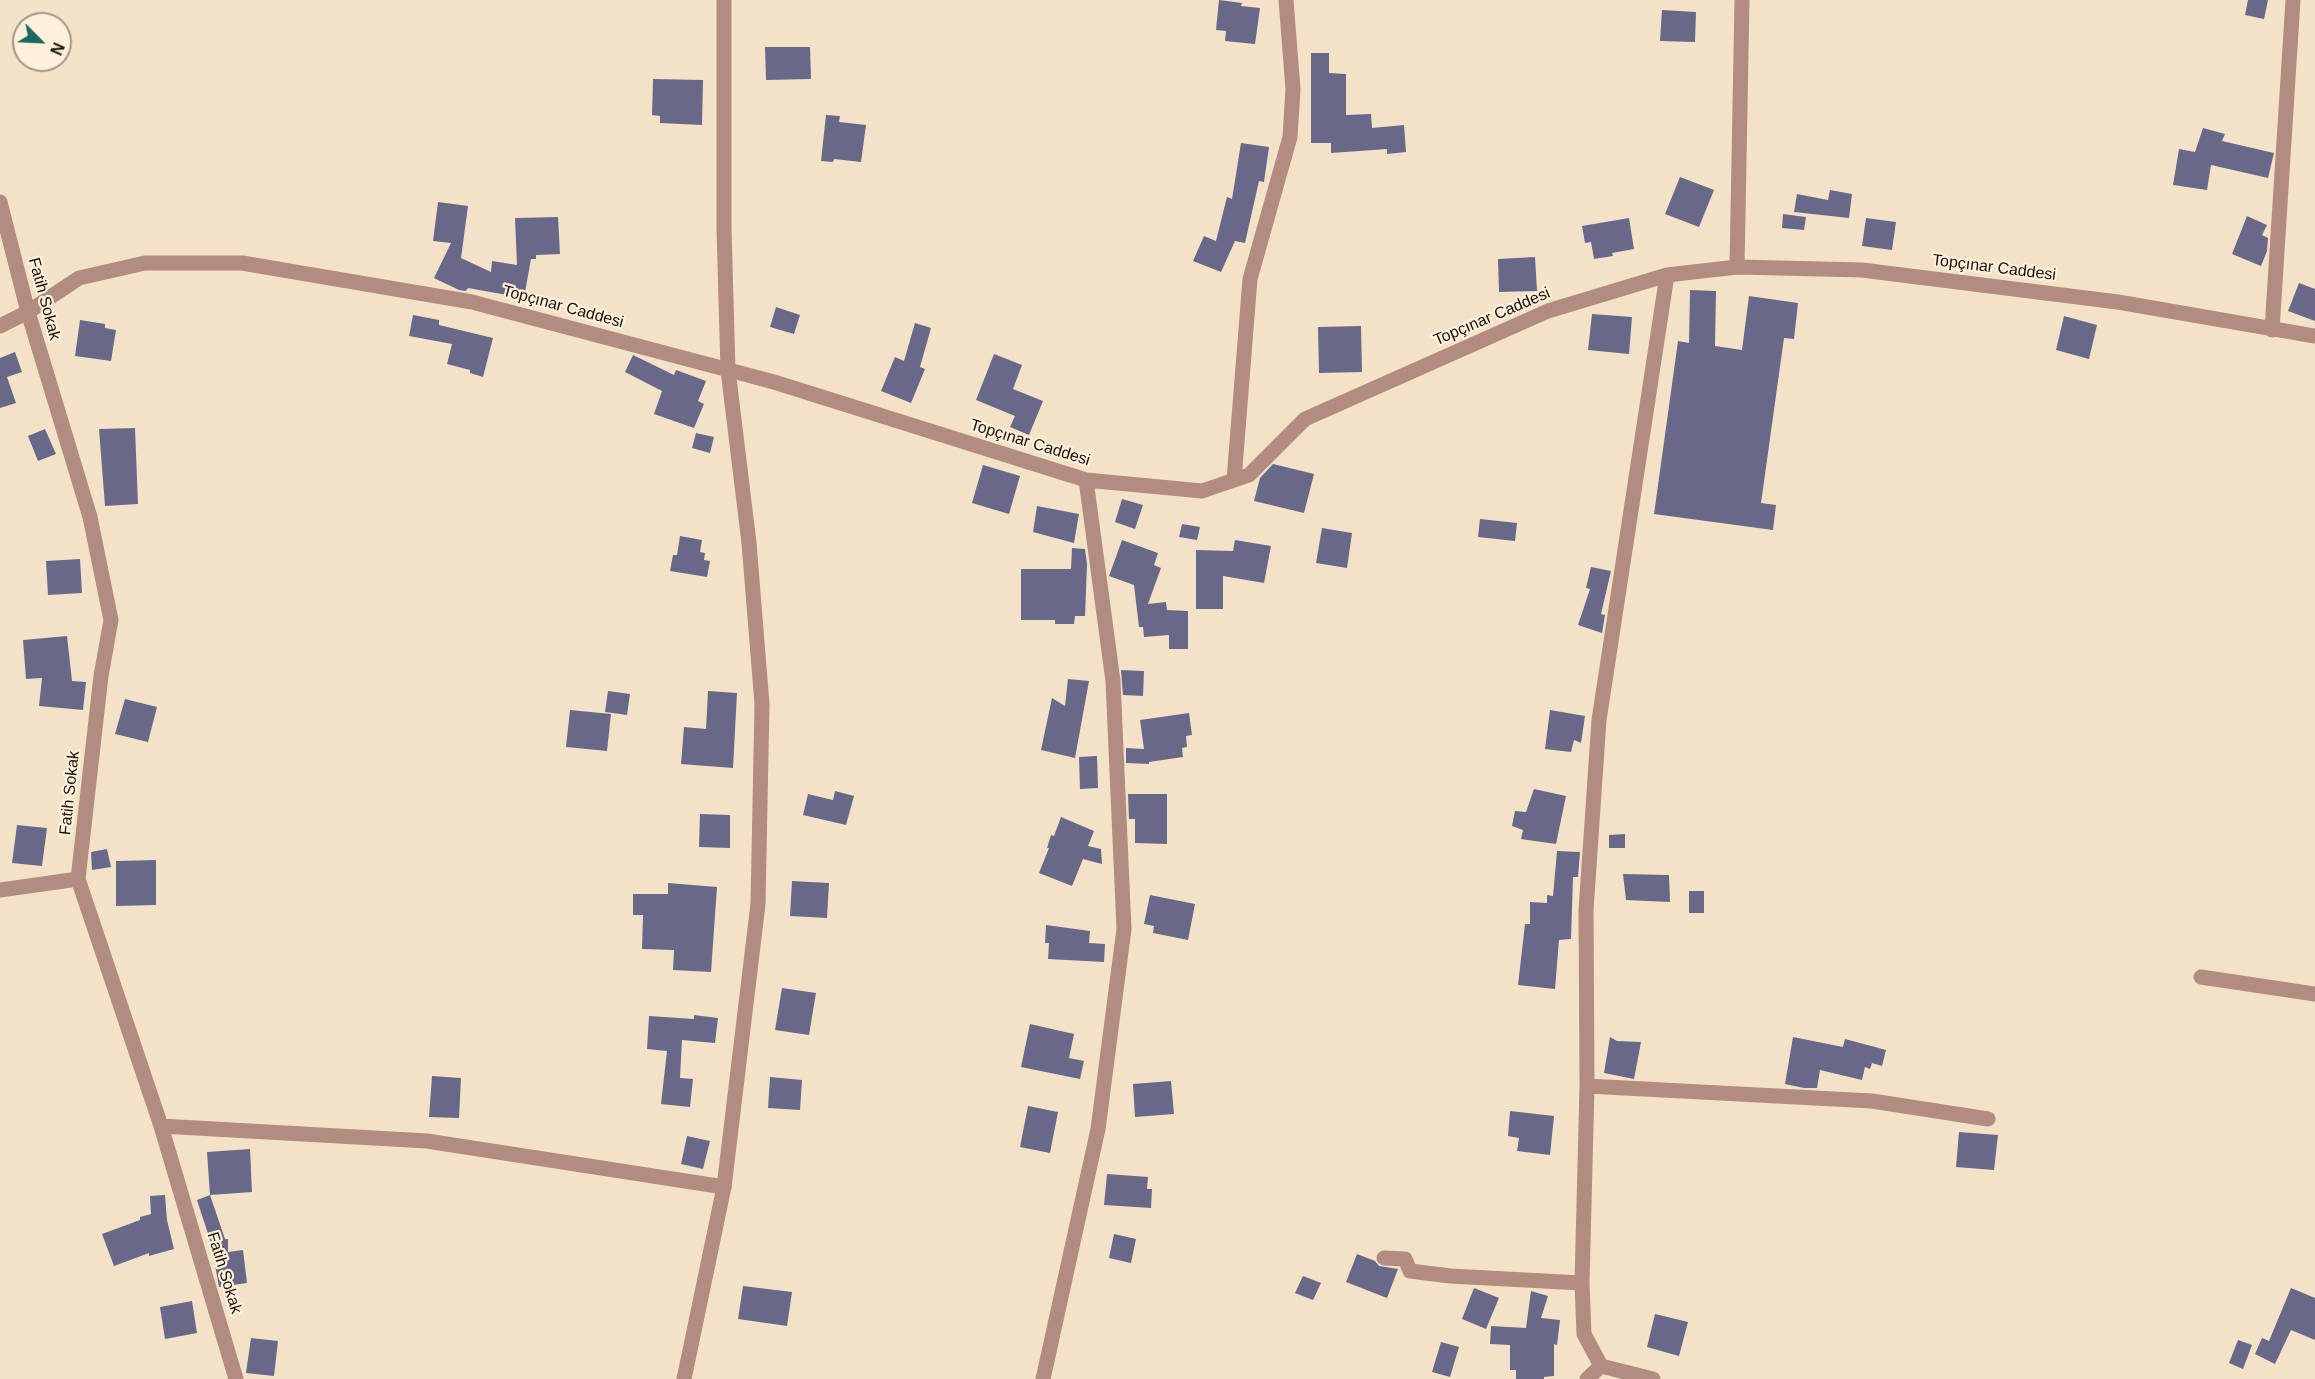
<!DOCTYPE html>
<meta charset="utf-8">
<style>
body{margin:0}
#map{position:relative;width:2315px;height:1379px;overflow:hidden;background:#f4e2c8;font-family:Helvetica,sans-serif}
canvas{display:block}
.north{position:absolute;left:12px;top:12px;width:60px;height:60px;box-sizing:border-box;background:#fef0db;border:2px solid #a29787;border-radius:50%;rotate:114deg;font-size:16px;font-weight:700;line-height:24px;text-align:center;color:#171108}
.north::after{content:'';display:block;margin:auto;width:21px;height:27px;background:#1b6763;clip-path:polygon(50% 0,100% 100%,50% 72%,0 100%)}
</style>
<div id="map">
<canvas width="2315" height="1379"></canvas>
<div class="north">N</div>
</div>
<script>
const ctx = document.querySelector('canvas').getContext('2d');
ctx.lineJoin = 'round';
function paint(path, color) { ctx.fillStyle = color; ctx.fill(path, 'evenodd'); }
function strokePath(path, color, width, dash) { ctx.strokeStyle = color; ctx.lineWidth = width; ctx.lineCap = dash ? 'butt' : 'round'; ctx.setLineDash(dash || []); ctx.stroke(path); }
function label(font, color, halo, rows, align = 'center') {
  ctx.font = font + ' Helvetica,sans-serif'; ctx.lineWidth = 4.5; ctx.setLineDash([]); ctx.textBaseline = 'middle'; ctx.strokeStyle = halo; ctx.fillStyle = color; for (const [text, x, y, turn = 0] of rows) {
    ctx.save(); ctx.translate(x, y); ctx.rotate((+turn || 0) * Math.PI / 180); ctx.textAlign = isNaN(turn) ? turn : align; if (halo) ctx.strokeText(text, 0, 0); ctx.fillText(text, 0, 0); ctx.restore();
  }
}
paint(new Path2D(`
 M1219,0L1242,3L1241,6L1260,8L1255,44L1225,41L1226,31L1216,30Z
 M2248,0H2268L2264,19L2245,15Z
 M1662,10L1696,12L1695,42L1660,41Z
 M765,47H810L811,79L766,80Z
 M1311,53H1329V73L1346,74V115L1371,114L1372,128L1404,125L1406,152L1387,154V149L1331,153V143H1311Z
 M653,79L703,80L702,125L660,123V116L652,115Z
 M826,115L840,116L839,122L866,125L861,162L834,159L833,162L821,161Z
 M2203,128L2225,134L2222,141L2274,153L2268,178L2211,165L2207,190L2173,185L2179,149L2195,152Z
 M1241,143L1269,147L1264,182L1259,181L1245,243L1235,241L1221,272L1193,261L1204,236L1216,241L1227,197L1232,199Z
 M1680,177L1714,190L1699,227L1665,214Z
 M1830,190L1852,194L1849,218L1794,212L1797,194L1828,200Z
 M438,202L468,206L461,258L491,272L492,261L517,265L515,218L558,217L560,254L536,255V259H531L524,298L468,288L466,291L459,290L434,278L451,243L433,241Z
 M1783,214L1806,217L1804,230L1782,228Z
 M2247,216L2267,225L2262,235L2268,238L2267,251L2261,266L2232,254Z
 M1629,218L1634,249L1612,253L1613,256L1594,259L1591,242L1585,243L1582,226Z
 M1866,218L1896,222L1892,250L1862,246Z
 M1535,257L1537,291L1499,292L1498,259Z
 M2299,283L2315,289V321L2288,311Z
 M1690,290L1716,291L1715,346L1742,350L1749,296L1798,303L1794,339L1784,338L1761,503L1776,505L1773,530L1654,514L1678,341L1689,343Z
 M776,307L800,315L794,334L770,327Z
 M1592,314L1632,317L1629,354L1588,350Z
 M413,315L439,320V325L493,338L483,377L470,373V370L447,364L452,344L409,336Z
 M2064,316L2097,325L2089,359L2056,350Z
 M80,320L105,324V328L116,330L111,361L75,356Z
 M915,323L931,328L920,367L925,369L911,403L881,391L895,357L904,361Z
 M1361,326L1362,372L1319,373L1318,327Z
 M15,352L22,372L7,377L16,403L0,408V358Z
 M994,354L1022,365L1013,389L1043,401L1029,435L1010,427L1015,416L976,400Z
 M633,355L674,375L676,370L706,381L698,401L704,404L694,428L654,414L662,391L625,372Z
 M135,428L138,504L105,506L99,429Z
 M45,429L56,454L38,461L28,436Z
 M696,433L714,437L710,453L692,448Z
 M1273,464L1314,474L1304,513L1254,501L1260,478Z
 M983,465L1020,476L1009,514L972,503Z
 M1122,499L1143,505L1135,529L1115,522Z
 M1037,506L1079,514L1074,543L1033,532Z
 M1480,519L1517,523L1515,541L1478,537Z
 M1182,524L1200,527L1197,540L1179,537Z
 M1322,528L1352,533L1347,568L1316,563Z
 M680,536L702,540L700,552L705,553L704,560L710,561L707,577L670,571L673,555H677Z
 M1122,540L1158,553L1154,565L1161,568L1148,604L1166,602L1167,610L1188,611V649H1169V635L1144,637L1143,627H1139L1134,585L1109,576Z
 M1235,540L1271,546L1264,583L1223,576V609H1196V550L1233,551Z
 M1072,548L1085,549L1087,564L1085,616H1075L1074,624H1055V620H1021V569H1071Z
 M80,559L82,593L48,595L46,561Z
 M1591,567L1611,571L1601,614L1605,615L1602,633L1578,625L1590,589L1586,588Z
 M67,636L72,681L86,682L83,710L39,706L42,678L26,679L23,640Z
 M1121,670L1144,671L1143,696L1123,695Z
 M1068,679L1089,681L1075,758L1041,750L1052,698L1065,706Z
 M608,691L630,694L627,715L605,712Z
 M708,691L737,693L733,768L681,764L684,727L706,729Z
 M125,699L157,707L148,742L115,734Z
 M570,710L611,714L607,751L566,747Z
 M1550,710L1585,716L1581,743L1574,740L1571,752L1545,749Z
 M1189,713L1192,735L1186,736L1187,747L1182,748L1183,757L1149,762V764L1126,763V748L1144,749L1140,720Z
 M1097,756L1098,788L1080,789L1079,757Z
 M1534,789L1566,796L1556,844L1521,839L1523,830L1512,826L1515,811L1526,812Z
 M835,791L854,796L846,825L803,815L808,794L833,800Z
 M1128,794H1167V844L1135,843V819H1129Z
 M700,814L730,815V848L699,847Z
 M1061,817L1094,831L1088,846L1101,849L1102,864L1083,859L1072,886L1039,873L1049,848H1047L1051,835L1054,836Z
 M17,825L47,828L42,866L12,863Z
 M1625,834V848H1609V835Z
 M107,849L111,867L92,870L91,852Z
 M1557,851L1580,852L1578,877H1573L1571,939L1559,940L1555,989L1518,985L1525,924H1530V902L1547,903V895L1553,896Z
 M156,860V905L116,906V861Z
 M1623,874L1669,875L1670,902L1626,900Z
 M792,881L829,883L827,918L790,916Z
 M668,883L717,887L711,972L673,970L674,950L642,949L643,915H633V894H668Z
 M1689,891H1704V913H1689Z
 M1150,895L1195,904L1188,940L1153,933L1154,926L1144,924Z
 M1046,925L1090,931L1089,943L1105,944L1104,962L1048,959L1049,943H1045Z
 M782,988L816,993L809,1035L775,1030Z
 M694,1015L718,1018L715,1043L682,1040L680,1078L693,1079L690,1107L661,1104L667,1051L647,1049L649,1016L694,1019Z
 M1030,1024L1074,1034L1069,1058L1084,1061L1080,1079L1021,1067Z
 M1610,1037L1617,1041L1641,1042L1634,1079L1604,1073Z
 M1793,1037L1843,1047L1845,1039L1886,1050L1882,1066L1872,1063L1870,1069L1865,1067L1862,1080L1820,1070L1817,1088H1804L1785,1084Z
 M432,1076L461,1078L459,1118L429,1117Z
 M770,1077L802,1080L800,1110L768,1108Z
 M1171,1081L1174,1114L1135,1117L1133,1084Z
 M1028,1106L1058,1112L1050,1153L1020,1147Z
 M1510,1111L1554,1116L1550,1155L1517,1151L1519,1138L1508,1136Z
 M1959,1132L1998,1135L1994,1170L1956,1167Z
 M687,1136L710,1141L703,1169L681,1164Z
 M250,1149L252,1192L210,1195L207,1152Z
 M1107,1174L1148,1177L1147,1189H1152L1151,1208L1104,1205Z
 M165,1195L167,1220L174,1249L149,1256V1253L114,1266L102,1234L140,1220V1217L151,1214L150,1196Z
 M210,1195L225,1239H228V1252L243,1250L247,1283L219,1287L211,1243L197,1200Z
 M1114,1234L1136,1239L1131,1263L1109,1258Z
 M1357,1254L1375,1261L1379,1266L1398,1269L1387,1298L1346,1282Z
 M1303,1276L1321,1283L1313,1300L1295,1293Z
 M743,1286L792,1292L787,1326L738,1319Z
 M1474,1288L1499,1298L1486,1329L1462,1319Z
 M2291,1288L2315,1298V1340L2291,1330L2275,1364L2255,1354L2262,1338L2269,1341Z
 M1531,1291L1548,1296L1541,1318L1560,1320L1557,1345L1554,1344V1376L1544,1377V1379H1516V1370H1510V1345L1490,1344L1491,1326L1526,1328Z
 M192,1301L197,1333L165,1339L160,1307Z
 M1655,1314L1688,1322L1679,1356L1647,1347Z
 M251,1338L278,1341L274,1376L246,1373Z
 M2238,1340L2252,1345L2243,1369L2229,1363Z
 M1441,1342L1459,1347L1450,1377L1432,1372Z`), '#686989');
strokePath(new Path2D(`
 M0,202L28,312L90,517L111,620L101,676L78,879L161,1126L236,1379
 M1737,267L1742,0
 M0,326L28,312L79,278L145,263H242L472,302L774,382L1086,480L1202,491L1249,475L1305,419L1548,311L1667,275L1737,267L1862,270L2118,302L2315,336
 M2272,330L2293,0
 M1234,480L1250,279L1290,137L1293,89L1286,0
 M0,890L78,879
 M2201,977L2315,994
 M1587,1086L1872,1101L1988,1119
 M161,1126L427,1141L724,1187
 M1384,1258L1405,1259L1410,1271L1450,1276L1582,1283
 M1043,1379L1098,1129L1124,929L1113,681L1086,480
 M1587,1379L1601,1366
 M1653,1379L1601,1366L1584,1334L1582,1283L1587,1086L1586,910L1599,720L1667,275`), '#b18c7f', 15);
strokePath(new Path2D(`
 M684,1379L724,1187L758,904L762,704L749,543L728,370L724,229V0`), '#b18c7f', 15);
label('16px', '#171108', '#fef0db', [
 ["Topçınar Caddesi",1994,268,7],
 ["Fatih Sokak",44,299,75],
 ["Topçınar Caddesi",563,307,15],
 ["Topçınar Caddesi",1492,317,-23],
 ["Topçınar Caddesi",1030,443,17],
 ["Fatih Sokak",70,793,-84],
 ["Fatih Sokak",224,1273,73]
]);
</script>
